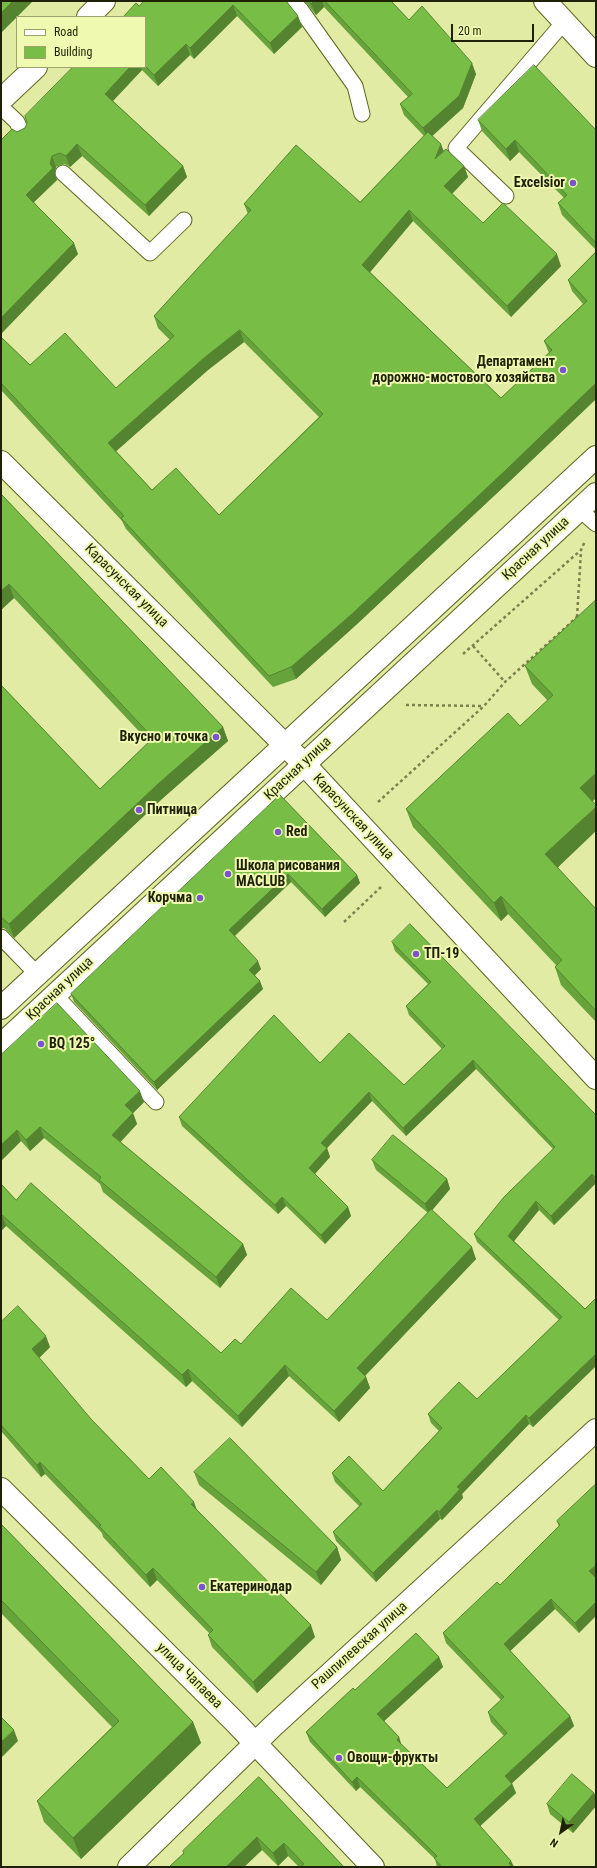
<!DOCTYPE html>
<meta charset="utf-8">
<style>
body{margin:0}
#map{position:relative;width:597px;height:1868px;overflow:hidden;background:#e2eba3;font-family:"Roboto Condensed",sans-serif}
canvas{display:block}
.frame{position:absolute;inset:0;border:2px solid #1f2104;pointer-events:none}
.legend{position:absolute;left:16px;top:16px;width:130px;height:52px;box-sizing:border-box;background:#eff9af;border:1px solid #9ca36b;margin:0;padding:5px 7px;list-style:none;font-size:12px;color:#1f2104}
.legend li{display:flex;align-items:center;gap:8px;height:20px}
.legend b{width:20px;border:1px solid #9ca36b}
.north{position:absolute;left:541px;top:1812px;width:40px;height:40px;-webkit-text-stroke:3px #eff9af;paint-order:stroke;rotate:213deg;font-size:11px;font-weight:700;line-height:16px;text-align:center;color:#1f2104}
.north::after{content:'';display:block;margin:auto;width:14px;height:18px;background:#1f2104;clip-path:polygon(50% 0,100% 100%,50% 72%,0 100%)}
.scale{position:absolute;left:451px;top:24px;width:83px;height:18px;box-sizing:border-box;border:2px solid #1f2104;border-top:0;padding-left:5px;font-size:12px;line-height:14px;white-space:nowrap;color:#1f2104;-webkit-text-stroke:3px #eff9af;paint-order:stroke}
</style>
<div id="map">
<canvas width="597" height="1868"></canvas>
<div class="frame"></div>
<ul class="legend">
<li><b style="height:5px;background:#fff"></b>Road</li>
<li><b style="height:11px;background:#78bd45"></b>Building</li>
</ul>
<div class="north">N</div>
<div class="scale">20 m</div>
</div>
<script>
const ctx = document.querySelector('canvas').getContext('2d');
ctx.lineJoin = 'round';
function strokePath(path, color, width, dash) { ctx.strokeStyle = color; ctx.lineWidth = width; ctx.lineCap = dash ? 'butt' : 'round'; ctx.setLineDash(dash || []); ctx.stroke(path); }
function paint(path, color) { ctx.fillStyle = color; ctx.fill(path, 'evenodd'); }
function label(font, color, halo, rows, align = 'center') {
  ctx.font = font + ' "Roboto Condensed",sans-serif'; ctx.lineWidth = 4; ctx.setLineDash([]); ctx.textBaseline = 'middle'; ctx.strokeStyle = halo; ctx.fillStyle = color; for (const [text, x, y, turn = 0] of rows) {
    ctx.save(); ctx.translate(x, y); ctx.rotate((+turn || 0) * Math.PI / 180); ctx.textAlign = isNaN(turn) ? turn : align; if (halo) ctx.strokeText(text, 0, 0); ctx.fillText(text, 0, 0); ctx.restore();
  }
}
const service = new Path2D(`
 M292,1L301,10L355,86L362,114
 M1,107L17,122L22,134
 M63,173L150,253L184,220
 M506,196L456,148L564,22
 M579,509L596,524
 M1,937L37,974
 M54,994L156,1102`);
const minor = new Path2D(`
 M545,1L596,56
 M1,1489L235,1722L373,1867`);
const tertiary = new Path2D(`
 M88,17L104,1
 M1,100L36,67
 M1,462L304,764L596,1078
 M129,1867L273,1726L596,1430`);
const secondary = new Path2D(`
 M1,1008L596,457
 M1,1045L596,494`);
strokePath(service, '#60661f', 17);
strokePath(minor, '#60661f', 24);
strokePath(tertiary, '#60661f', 24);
strokePath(secondary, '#60661f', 24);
strokePath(new Path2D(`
 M577,617L581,551
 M473,646L505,682
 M463,654L581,550L585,541
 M406,705L483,706
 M378,802L484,706L505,682L577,617
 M344,922L381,887`), '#7b804f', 2.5, [3, 3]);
strokePath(service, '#fff', 15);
strokePath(minor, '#fff', 22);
strokePath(tertiary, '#fff', 22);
strokePath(secondary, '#fff', 22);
paint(new Path2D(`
 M286,1L298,16L302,27L274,54L237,16L194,59L190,55L158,86L142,70L113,101L183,166L187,177L149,216L82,156L70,167L65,164L56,167L55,174L57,180L34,202L78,254L1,334L17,132L25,128L73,67H145V17L139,6Z
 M304,1H391L409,20L476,74L463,108L432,135L444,151L464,166L468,177L452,194L483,223L561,266L511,317L413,221L370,272L501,398L549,353L544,341L583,304L572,291L568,280L596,251V399L511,480L356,625L296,679L273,687L126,529L122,521L1,390V337L30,365L116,388L170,340L158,328L154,316L248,214L244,204L360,202L424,136L404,115L400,104L408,97L324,7L316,15L307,4ZM244,342L319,417L219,515L152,490L116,451L208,370Z
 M478,120L596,130V250L562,215L558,203L564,198L519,152L510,161L482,131Z
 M1,494L223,727L228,741L163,798L14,938L4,928L1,929V685L100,789L149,742L14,598L1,610Z
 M596,600V798L593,801L558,868L596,909V1022L561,985L555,967L556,965L508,914L501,921L413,827L406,809L520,726L548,701L532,684L525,666Z
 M280,795L357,875L360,883L325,917L291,882L235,936L261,969L255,975L263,989L157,1090L74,1002L71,994Z
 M392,942L596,1115V1183L554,1225L539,1210L514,1241L585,1309L596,1298V1366L533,1427L529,1424L462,1494L463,1498L442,1520L440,1519L376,1582L336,1541L333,1532L359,1506L335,1482L332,1473L383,1491L439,1431L431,1423L428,1414L477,1399L559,1320L477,1242L474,1234L553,1149L476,1069L406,1136L372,1101L327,1148L330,1157L315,1174L348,1207L351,1216L325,1244L286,1206L278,1214L182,1126L179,1117L320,1063L404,1085L442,1049L409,1015L406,1006L428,984L395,951Z
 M1,1055L144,1102L133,1113L137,1124L120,1142L243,1244L247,1255L220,1288L103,1192L100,1184L44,1138L30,1151L21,1141L1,1161Z
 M372,1160L447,1179L450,1189L432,1210L476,1259L365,1376L366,1377L370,1388L339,1422L289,1376L242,1427L192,1381L186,1387L6,1226L1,1231V1184L16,1200L221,1353L241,1344L327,1320L428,1213L376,1170Z
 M1,1322L50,1347L39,1358L91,1419L149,1479L196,1510L315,1637L257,1693L212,1647L208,1635L210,1634L157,1580L150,1587L103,1537L102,1533L45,1474L41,1477L1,1431Z
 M194,1472L337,1547L341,1560L321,1585L199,1485Z
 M596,1484L579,1633L555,1609L510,1651L570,1716L574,1726L512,1783L516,1793L480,1826L511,1861L514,1867H437L435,1859L360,1787L356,1791L310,1742L306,1732L355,1690L439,1657L443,1667L384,1721L399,1737L401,1744L447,1788L504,1736L491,1722L488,1712L501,1700L446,1643L443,1633L500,1585L559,1527L557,1521Z
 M1,1524L193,1722L201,1743L81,1859L44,1822L37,1801L112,1727L1,1613Z
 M259,1777L344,1867H299L288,1856L278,1866L262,1850L244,1867H169L184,1853L183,1851Z
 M594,1793L596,1797V1806L573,1833L550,1814L547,1804Z`), '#67a33b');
paint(new Path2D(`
 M13,1H33L1,33V13Z
 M314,1H322L324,7L316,15L311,4Z
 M233,5L237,16L194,59L190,48Z
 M298,16L302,27L274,54L270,43Z
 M186,44L190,55L158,86L154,75Z
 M472,63L476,74L463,108L428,140L423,128Z
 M130,67H140L142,70L109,105L105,94Z
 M515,140L519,152L510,161L506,149Z
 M77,144L82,156L70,167L66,156Z
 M441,144L445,155L435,159Z
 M52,156L56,167L55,174L57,180L30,206L26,195L50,164Z
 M183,166L187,177L149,216L145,205Z
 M464,166L468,177L448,198L444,186Z
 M409,210L413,221L366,277L362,265Z
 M74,243L78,254L1,334V318Z
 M557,254L561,266L511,317L507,306Z
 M240,330L244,342L208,370L113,454L108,443L204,358Z
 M596,383V399L511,480L356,625L296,679L291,667Z
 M9,584L14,598L1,610V591Z
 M223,727L228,741L163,798L14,938L9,924L158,784Z
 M596,773V798L587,806L580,788Z
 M596,807V831L552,873L545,854Z
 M288,874L291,882L232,938L229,930Z
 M357,875L360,883L325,917L322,909Z
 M501,896L508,914L501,921L494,903Z
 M258,961L261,969L252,978L249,970Z
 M260,981L263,989L157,1090L154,1082Z
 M473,1060L476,1069L406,1136L403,1128Z
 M140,1091L144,1102L133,1113L137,1124L116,1147L112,1135L125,1105Z
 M369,1092L372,1101L327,1148L330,1157L312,1177L309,1168L321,1143Z
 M40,1127L44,1138L30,1151L26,1140Z
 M17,1130L21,1141L1,1161V1145Z
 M592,1174L596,1183L554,1225L551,1216Z
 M447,1179L450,1189L429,1214L425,1204Z
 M282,1197L286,1206L278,1214L275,1205Z
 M536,1201L539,1210L511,1245L508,1236Z
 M348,1207L351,1216L325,1244L321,1235Z
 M1,1215H2L6,1226L1,1231Z
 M243,1244L247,1255L220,1288L216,1277Z
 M472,1247L476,1259L361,1380L357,1368Z
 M46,1336L50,1347L36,1361L32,1349Z
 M596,1354V1366L533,1427L529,1418Z
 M285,1365L289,1376L242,1427L238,1416Z
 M188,1369L192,1381L186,1387L182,1375Z
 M366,1377L370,1388L339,1422L334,1411Z
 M526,1415L529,1424L462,1494L463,1498L442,1520L439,1512L457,1487Z
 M40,1462L45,1474L41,1477L37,1465Z
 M194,1502L198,1513L191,1504Z
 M437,1510L440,1519L376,1582L373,1573Z
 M337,1547L341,1560L321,1585L316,1572Z
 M596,1565V1578L589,1571Z
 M153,1568L157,1580L150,1587L146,1575Z
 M551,1599L555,1609L507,1654L504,1644Z
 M596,1602V1616L579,1633L575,1623Z
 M311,1625L315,1637L257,1693L253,1682Z
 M439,1657L443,1667L381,1724L377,1714Z
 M570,1716L574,1726L509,1786L505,1776Z
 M193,1722L201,1743L81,1859L73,1838Z
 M14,1730L18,1741L1,1758V1742Z
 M399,1737L402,1747L397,1740Z
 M357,1777L360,1787L356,1791L352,1782Z
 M512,1784L516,1793L477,1829L474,1819Z
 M594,1793L596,1797V1806L573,1833L569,1822Z
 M257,1837L262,1850L244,1867H226Z
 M284,1843L288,1856L278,1866L273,1853Z
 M511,1861L514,1867H510L509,1863Z`), '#548430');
const building = new Path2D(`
 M1,1H13L1,13Z
 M144,1H286L298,16L270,43L233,5L190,48L186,44L154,75L145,66V17H123L136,3L139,6Z
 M310,1H314L311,4Z
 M325,1H391L409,20L422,6L472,63L459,96L423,128L400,104L412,94Z
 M534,65L596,130V243L558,203L567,195L515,140L506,149L478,120Z
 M73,67H130L105,94L183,166L145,205L77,144L66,156L60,153L52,156L50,164L53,168L26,195L74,243L1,318V140L12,129L17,132L25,128L27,123L25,116Z
 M428,132L441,144L435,159L446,149L464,166L444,186L483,223L503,203L557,254L507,306L409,210L362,265L501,398L552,350L544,341L587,301L568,280L596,252V383L507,469L352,614L291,667L269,676L121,518L124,516L1,383V337L30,365L65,333L116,388L174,336L154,316L251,210L244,204L296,145L360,202ZM240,330L323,414L219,515L176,468L152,490L108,443L204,358Z
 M1,494L223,727L158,784L9,924L1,917V685L100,789L153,738L9,584L1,591Z
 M596,600V773L580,788L596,805V807L545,854L596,909V1011L555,967L562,960L501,896L494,903L406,809L508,713L520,726L553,695L525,666Z
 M280,795L357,875L322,909L288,874L229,930L258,961L249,970L260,981L154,1082L71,994Z
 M410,924L596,1115V1178L592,1174L551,1216L536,1201L508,1236L585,1309L596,1298V1354L529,1418L526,1415L457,1487L460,1489L439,1512L437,1510L373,1573L333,1532L362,1504L332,1473L349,1456L383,1491L442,1428L428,1414L459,1382L477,1399L562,1317L474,1234L504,1197L555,1147L473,1060L403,1128L369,1092L321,1143L327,1148L309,1168L348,1207L321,1235L282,1197L275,1205L179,1117L274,1015L320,1063L349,1033L404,1085L445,1046L406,1006L431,982L392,942Z
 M57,1003L140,1091L125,1105L133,1113L112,1135L243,1244L216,1277L99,1180L101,1177L40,1127L26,1140L17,1130L1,1145V1055Z
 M393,1135L447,1179L425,1204L372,1160Z
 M31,1183L221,1353L235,1339L241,1344L291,1288L327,1320L431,1209L472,1247L357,1368L366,1377L334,1411L285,1365L238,1416L188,1369L182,1375L2,1215H1V1184L16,1200Z
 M18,1306L46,1336L32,1349L91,1419L149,1479L161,1467L194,1502L191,1504L311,1625L253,1682L208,1635L213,1630L153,1568L146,1575L99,1526L101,1525L40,1462L37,1465L1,1425V1322Z
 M230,1438L337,1547L316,1572L194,1472Z
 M596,1484V1565L589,1571L596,1578V1602L575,1623L551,1599L504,1644L570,1716L505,1776L512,1784L474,1819L511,1861L509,1863L512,1867H442L434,1858L437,1856L357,1777L352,1782L306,1732L353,1688L355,1690L416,1633L439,1657L377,1714L399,1737L397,1740L447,1788L507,1733L488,1712L504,1697L443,1633L497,1582L500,1585L560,1525L557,1521Z
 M1,1524L193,1722L73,1838L37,1801L119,1721L1,1600Z
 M1,1717L14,1730L1,1742Z
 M572,1774L594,1793L569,1822L547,1804Z
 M259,1777L344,1867H301L304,1864L284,1843L273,1853L257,1837L226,1867H169L184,1853L183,1851Z`);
paint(building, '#78bd45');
strokePath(building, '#548430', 1);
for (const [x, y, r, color] of [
 [573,183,4,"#7a54ce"],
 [563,370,4,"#7a54ce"],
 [216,737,4,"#7a54ce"],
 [139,810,4,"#7a54ce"],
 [278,832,4,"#7a54ce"],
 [228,874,4,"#7a54ce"],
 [200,898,4,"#7a54ce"],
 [416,954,4,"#7a54ce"],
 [41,1044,4,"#7a54ce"],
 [202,1587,4,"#7a54ce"],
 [339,1758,4,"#7a54ce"]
]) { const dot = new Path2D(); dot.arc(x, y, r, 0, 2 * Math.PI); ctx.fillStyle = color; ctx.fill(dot); strokePath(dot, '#eff9af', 1.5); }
label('bold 14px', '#1f2104', '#eff9af', [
 ["Excelsior",565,183,"right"],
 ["Департамент",555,362,"right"],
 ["дорожно-мостового хозяйства",555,378,"right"],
 ["Вкусно и точка",208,737,"right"],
 ["Питница",147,810],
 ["Red",286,832],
 ["Школа рисования",236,866],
 ["MACLUB",236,882],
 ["Корчма",192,898,"right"],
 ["ТП-19",424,954],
 ["BQ 125°",49,1044],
 ["Екатеринодар",210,1587],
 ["Овощи-фрукты",347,1758]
], 'left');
label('14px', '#1f2104', '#eff9af', [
 ["Красная улица",536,549,-43],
 ["Карасунская улица",126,586,45],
 ["Красная улица",298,769,-43],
 ["Карасунская улица",353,817,47],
 ["Красная улица",60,989,-43],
 ["Рашпилевская улица",360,1646,-42],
 ["улица Чапаева",189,1676,45]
]);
</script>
